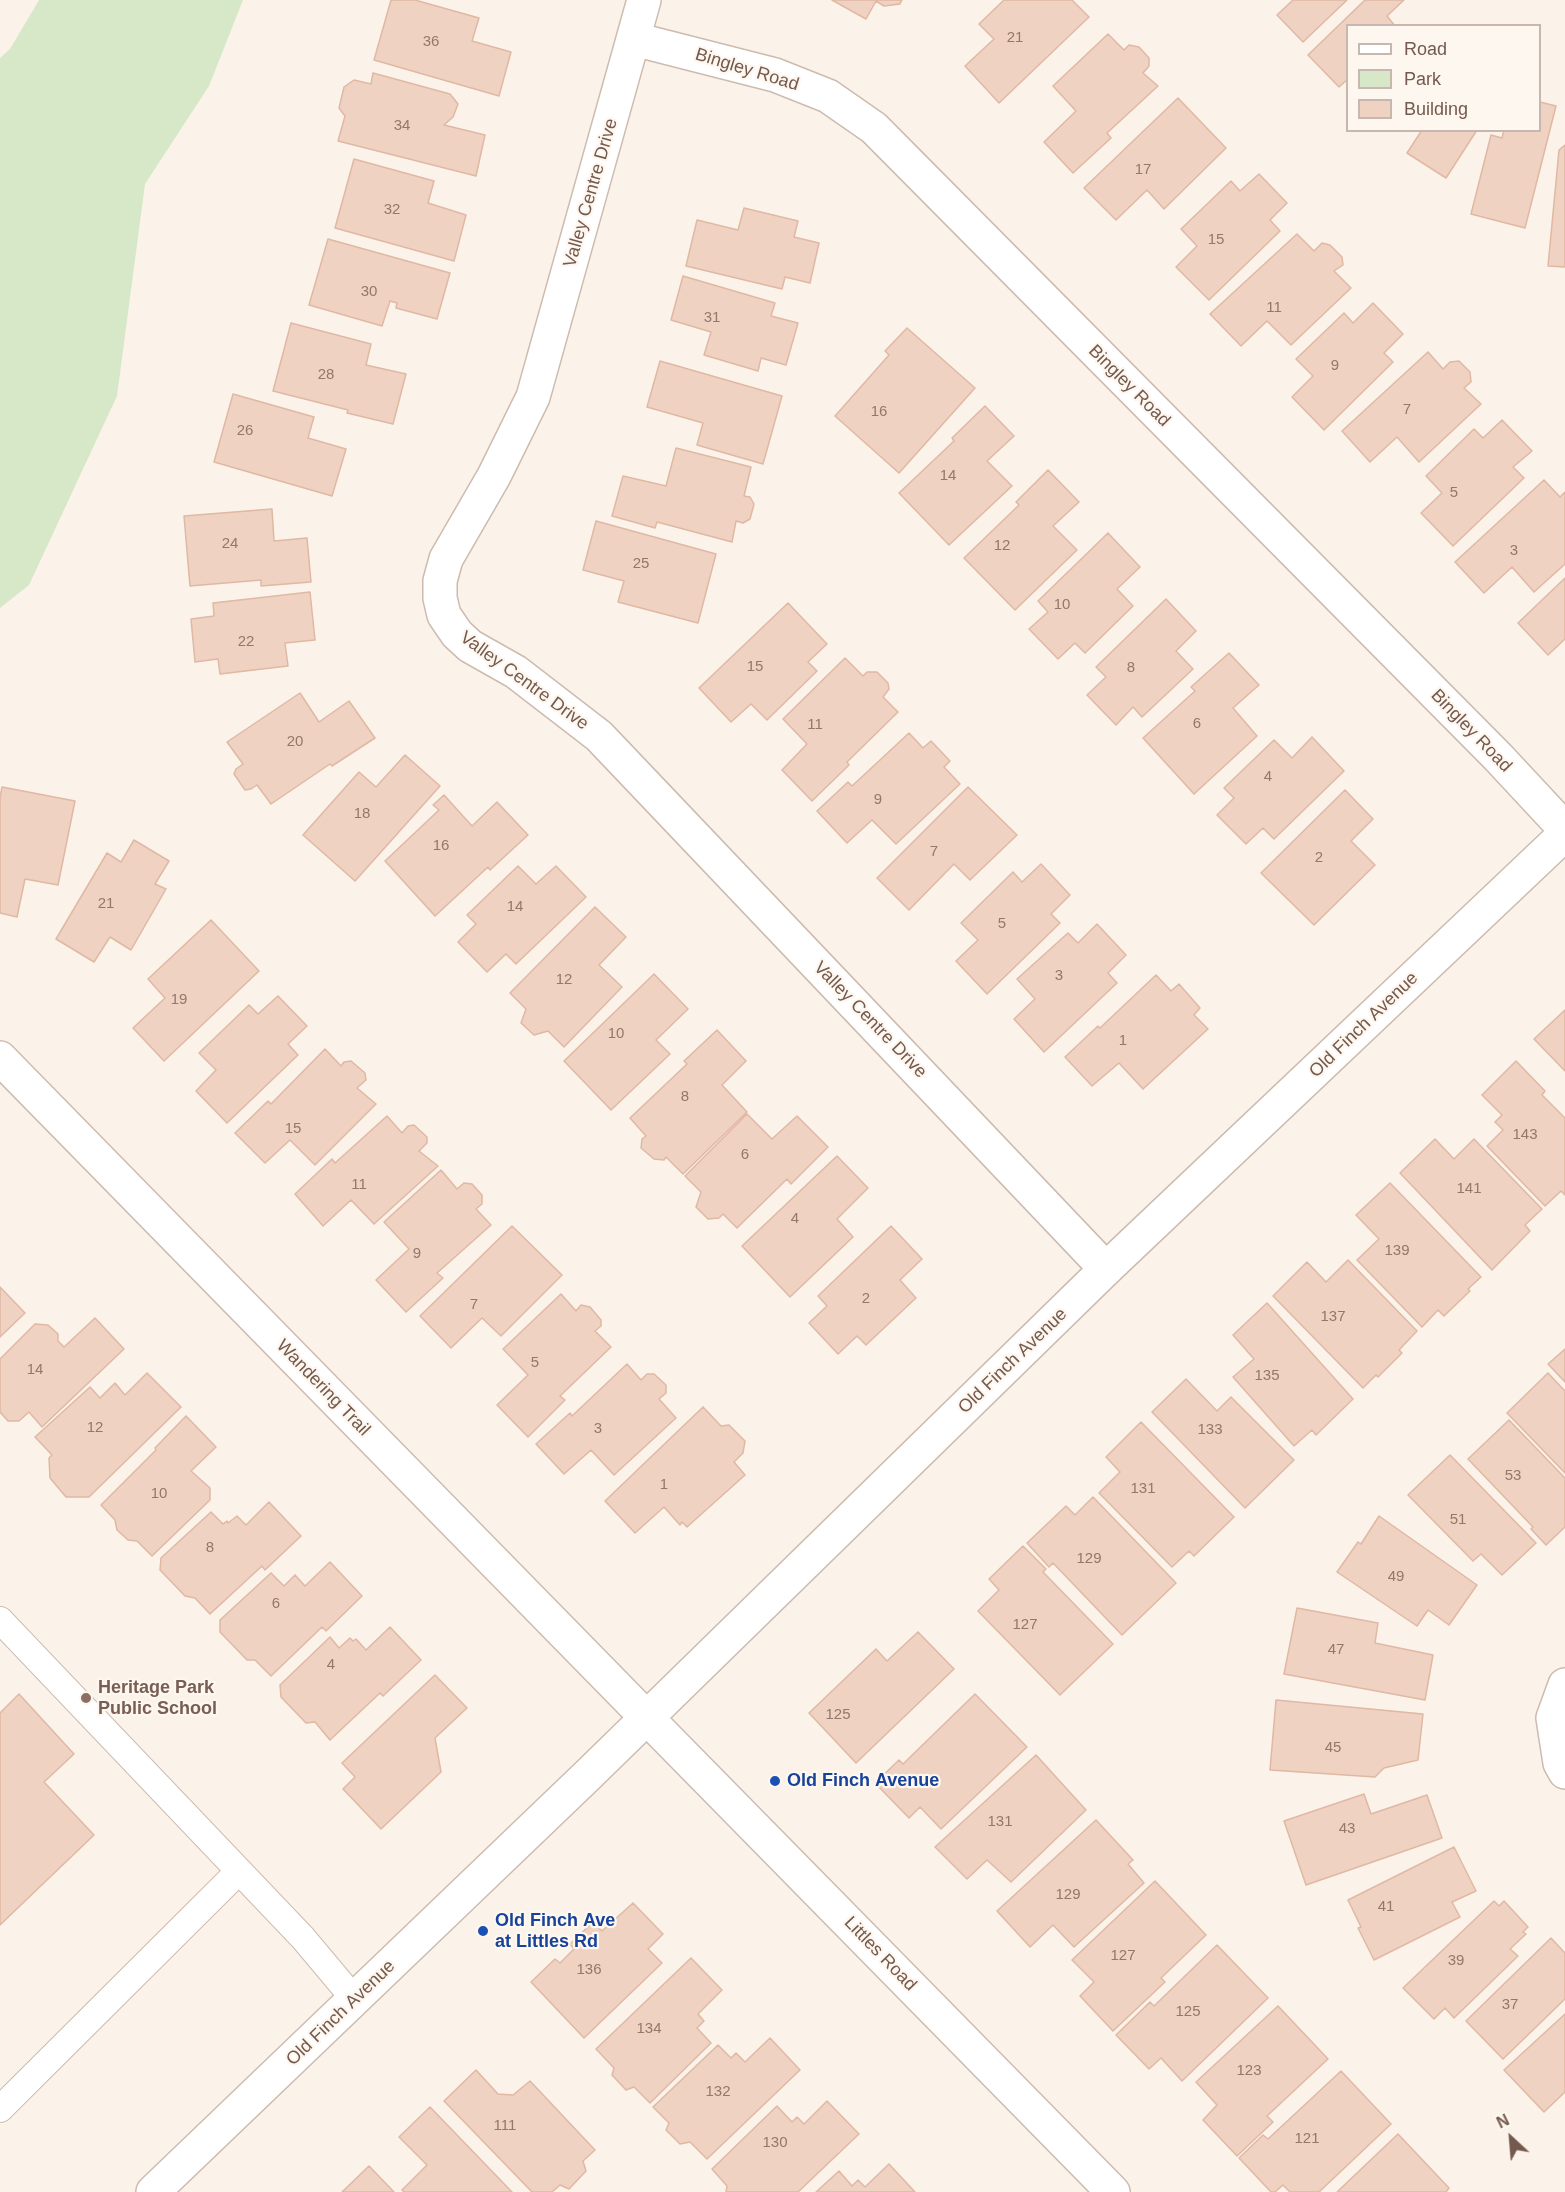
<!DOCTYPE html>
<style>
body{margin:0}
#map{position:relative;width:1565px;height:2192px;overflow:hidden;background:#fbf3e9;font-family:Arial,sans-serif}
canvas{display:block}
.legend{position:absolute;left:1346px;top:24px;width:195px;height:108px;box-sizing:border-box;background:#fef7ef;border:2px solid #c7b8af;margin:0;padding:8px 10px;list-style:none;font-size:18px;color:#745a4e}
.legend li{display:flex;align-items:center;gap:12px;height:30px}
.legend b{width:30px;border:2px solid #c7b8af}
.north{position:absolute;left:1481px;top:2108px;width:60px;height:60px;-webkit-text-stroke:4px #fef7ef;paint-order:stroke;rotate:334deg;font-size:16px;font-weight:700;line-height:24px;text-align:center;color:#745a4e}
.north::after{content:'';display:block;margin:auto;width:21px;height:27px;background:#745a4e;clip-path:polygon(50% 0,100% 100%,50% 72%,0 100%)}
</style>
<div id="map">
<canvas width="1565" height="2192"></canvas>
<ul class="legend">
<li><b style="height:8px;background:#fff"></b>Road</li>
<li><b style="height:16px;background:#d6e8c8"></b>Park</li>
<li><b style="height:16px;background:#efd2c2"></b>Building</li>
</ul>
<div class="north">N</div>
</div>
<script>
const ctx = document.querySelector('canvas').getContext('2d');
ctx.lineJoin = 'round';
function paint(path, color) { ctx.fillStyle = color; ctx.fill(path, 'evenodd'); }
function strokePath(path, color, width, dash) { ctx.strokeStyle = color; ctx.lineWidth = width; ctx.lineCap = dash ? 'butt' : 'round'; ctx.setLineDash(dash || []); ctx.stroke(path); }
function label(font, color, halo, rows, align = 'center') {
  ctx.font = font + ' Arial,sans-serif'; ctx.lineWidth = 4.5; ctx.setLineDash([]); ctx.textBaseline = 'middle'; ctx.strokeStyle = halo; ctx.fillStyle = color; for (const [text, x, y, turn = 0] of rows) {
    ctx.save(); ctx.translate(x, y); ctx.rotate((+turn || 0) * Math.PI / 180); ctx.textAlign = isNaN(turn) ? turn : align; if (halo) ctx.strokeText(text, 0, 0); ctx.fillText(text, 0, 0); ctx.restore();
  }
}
paint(new Path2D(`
 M39,0H243L209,86L145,184L117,396L29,585L0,608V58L10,49Z`), '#d6e8c8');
const building = new Path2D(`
 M391,0H415L479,18L472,41L511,52L499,96L374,60Z
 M832,0H902L900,4L884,6L876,1L866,19Z
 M1004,0H1072L1089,17L999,103L965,66L994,39L979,24Z
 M1293,0H1347L1303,42L1277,15Z
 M1365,0H1404L1387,16L1395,26H1348V79L1339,87L1308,55Z
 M1108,34L1124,50L1129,45L1139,47L1149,58V66L1143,73L1158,86L1107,133L1111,138L1073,173L1044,142L1076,111L1053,86Z
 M373,73L450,94L458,104L453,117L444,125L485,135L476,176L338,141L345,116L339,108L344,87L354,80L371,84Z
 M1178,98L1226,148L1164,209L1147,190L1116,220L1084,188Z
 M1540,102L1556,106L1525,228L1471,214L1491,135L1502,138L1504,130H1540Z
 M1422,130H1477L1446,178L1407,153Z
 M1565,145V267L1548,266L1559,150Z
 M354,159L434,181L428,203L466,215L454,261L335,228Z
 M1259,174L1287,203L1270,220L1280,231L1209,300L1176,267L1197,246L1181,229L1231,181L1240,191Z
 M744,208L798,221L794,237L819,243L810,283L785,277L782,289L686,266L697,220L738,230Z
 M1297,234L1314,251L1322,243L1330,245L1342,257L1343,265L1334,271L1351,288L1291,345L1267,321L1241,346L1210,314Z
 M328,239L450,273L437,319L396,308L397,303L390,301L382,326L309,305Z
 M683,276L775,303L771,316L798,323L786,365L761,358L758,371L704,355L711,332L671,320Z
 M1373,303L1403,334L1384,353L1393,362L1324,430L1292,397L1313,376L1296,359L1344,313L1353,323Z
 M291,323L371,344L366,365L406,374L393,424L347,413L348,410L273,391Z
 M907,328L975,388L899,473L835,416L889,355L885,351Z
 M1428,352L1443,369L1450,362L1459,361L1470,372L1471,382L1464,388L1481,404L1419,462L1397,437L1370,462L1342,431Z
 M660,361L782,396L763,464L697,445L703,423L647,407Z
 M233,394L314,417L308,438L346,449L332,496L214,462Z
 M985,406L1014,436L987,461L1012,486L949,545L899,493L954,441L952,438Z
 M1502,420L1532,451L1513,467L1524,478L1453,546L1421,513L1442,493L1426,476L1474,429L1483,438Z
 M676,448L751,467L744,496L750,497L754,504L750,519L743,523L736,521L732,542L657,522L655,528L612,516L623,476L666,486Z
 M1048,470L1079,502L1053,526L1077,550L1015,610L964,558L1019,505L1016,502Z
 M1544,480L1560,497L1565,492V564L1534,592L1512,567L1484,593L1455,562Z
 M272,509L274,541L307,538L311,582L261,586V580L190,586L184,516Z
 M596,521L716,554L698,623L618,602L624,581L583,570Z
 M1108,533L1140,567L1117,589L1133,606L1085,653L1075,643L1058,659L1029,629L1048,612L1038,601Z
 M1565,578V639L1548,655L1518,623Z
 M310,592L315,640L285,643L288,666L220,674L218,659L195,662L191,619L214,616L213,603Z
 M1166,599L1196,631L1176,651L1193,669L1142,717L1133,707L1116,725L1087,695L1106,677L1096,667Z
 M788,603L827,644L808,662L817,671L767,720L751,704L731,722L699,688Z
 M1229,653L1259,685L1233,708L1257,736L1194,794L1143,738L1195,691L1191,687Z
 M845,658L863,676L867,672H877L888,683L889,689L883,697L898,712L847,762L849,765L812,801L782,770L807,744L783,719Z
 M300,693L319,722L349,701L375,738L332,766L330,764L271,804L257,785L251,789L245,790L234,774L236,769L243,764L227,742Z
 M909,733L923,748L931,741L950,761L944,767L960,784L896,844L872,820L847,843L817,811L848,782L852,786Z
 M1312,737L1344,771L1274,839L1263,828L1246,844L1217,815L1234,798L1224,788L1274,740L1292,758Z
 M405,755L440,786L355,881L303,835L359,772L376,787Z
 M2,787L75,801L58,885L25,879L17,917L0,913V798Z
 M968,787L1017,835L970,880L954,864L909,910L877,878Z
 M1345,790L1373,819L1351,841L1375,865L1314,925L1261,873Z
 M444,795L472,826L497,802L528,835L490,870L488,867L435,916L385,861L439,810L433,805Z
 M134,840L169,861L155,884L166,889L131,950L110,937L94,962L56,939L107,853L121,862Z
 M1041,864L1070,895L1051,914L1060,923L987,994L956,961L978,940L961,923L1013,872L1022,882Z
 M518,866L536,884L556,866L586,897L516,964L506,954L487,972L458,942L476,924L467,915Z
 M595,907L626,937L599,965L622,987L564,1047L548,1031L534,1035L521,1023L526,1009L510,993Z
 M211,920L259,971L164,1061L133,1028L165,998L148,979Z
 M1097,924L1126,955L1108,973L1117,983L1044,1052L1014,1019L1035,999L1017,979L1068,933L1078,943Z
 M654,974L688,1009L656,1040L670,1054L611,1110L564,1061Z
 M1156,975L1171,991L1179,984L1200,1008L1194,1015L1208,1029L1143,1089L1119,1063L1092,1086L1065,1057L1098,1026L1100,1028Z
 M278,996L307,1026L288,1044L298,1055L227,1123L196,1091L216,1070L199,1053L249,1005L258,1014Z
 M1565,1010V1071L1534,1039Z
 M717,1030L746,1061L722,1085L747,1112L683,1174L666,1157L664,1160L654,1159L641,1148L642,1139L646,1136L630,1118L687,1064L684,1061Z
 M325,1049L341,1066L344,1062L351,1061L365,1073L366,1080L357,1088L376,1104L315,1165L290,1140L265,1163L235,1133L268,1101L271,1104Z
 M1516,1061L1545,1091L1542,1095L1565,1118V1195L1561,1191L1545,1206L1487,1146L1503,1130L1495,1122L1502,1115L1482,1095Z
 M747,1114L772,1139L797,1116L828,1147L791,1184L787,1179L737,1228L723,1214L719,1218L708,1219L696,1207L701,1192L685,1176Z
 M387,1116L402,1133L408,1126L414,1125L427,1137V1143L419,1151L438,1166L374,1224L351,1200L323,1226L295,1194L332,1159L335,1163Z
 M1435,1139L1454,1159L1474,1139L1542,1209L1525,1225L1530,1231L1492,1270L1400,1173Z
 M837,1156L868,1188L837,1219L853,1237L790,1297L742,1246Z
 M441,1170L457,1189L464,1183L472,1184L482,1195V1204L476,1209L491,1225L437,1273L443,1278L406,1312L376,1280L409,1249L384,1222Z
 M1390,1183L1481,1277L1468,1289L1470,1291L1444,1316L1438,1310L1422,1327L1357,1260L1379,1239L1356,1215Z
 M512,1226L562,1275L501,1336L482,1318L451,1348L420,1316Z
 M891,1226L922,1259L900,1280L916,1298L866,1345L857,1336L838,1354L809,1323L827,1306L818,1296Z
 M1348,1260L1417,1331L1399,1350L1402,1353L1378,1377L1376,1375L1363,1388L1273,1296L1307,1262L1326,1282Z
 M0,1287L25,1313L0,1337Z
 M561,1294L576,1311L581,1305L590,1307L601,1320V1326L595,1331L611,1347L560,1396L565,1400L528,1437L497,1405L528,1375L503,1349Z
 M1267,1303L1353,1399L1316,1435L1312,1430L1294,1446L1233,1377L1254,1359L1233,1335Z
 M95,1318L124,1349L42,1427L29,1412L19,1421H8L0,1412V1359L35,1324L48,1325L58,1334V1341L64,1347Z
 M1565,1349V1382L1548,1364Z
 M627,1364L641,1380L647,1374H654L666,1385V1393L659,1399L676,1418L614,1475L591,1450L564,1474L536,1444L570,1413L572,1416Z
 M147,1373L181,1407L89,1497H66L50,1478L49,1458L52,1455L35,1437L90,1387L100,1398L115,1383L125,1395Z
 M1548,1373L1565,1391V1473L1507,1413Z
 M1186,1379L1217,1411L1231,1397L1294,1460L1245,1508L1152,1412Z
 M703,1407L721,1426L729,1425L745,1441L743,1453L734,1462L745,1475L687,1527L682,1522L680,1525L664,1507L635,1533L605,1501Z
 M186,1416L216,1447L191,1471L210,1488V1500L152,1556L137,1541L128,1540L117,1530L115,1520L101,1505L156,1450L155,1448Z
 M1509,1420L1565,1478V1527L1546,1545L1531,1529L1533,1527L1468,1459Z
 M1141,1422L1234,1517L1194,1556L1189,1551L1172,1567L1099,1493L1120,1472L1106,1457Z
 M1450,1455L1536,1543L1502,1575L1481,1554L1473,1561L1408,1495Z
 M1093,1497L1176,1583L1122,1635L1053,1563L1049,1567L1027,1543L1066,1506L1075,1515Z
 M269,1502L301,1536L265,1570L262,1566L210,1614L195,1598L185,1596L160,1570L161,1558L211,1512L223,1524L227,1521L228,1523L237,1516L246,1525Z
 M1379,1516L1477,1585L1449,1625L1428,1610L1417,1626L1337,1572L1358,1542L1361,1544Z
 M1023,1546L1046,1569L1043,1572L1113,1644L1060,1695L978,1611L999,1590L989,1579Z
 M330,1562L362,1596L326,1631L322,1627L271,1676L255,1660H247L220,1632V1620L271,1573L284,1586L295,1575L305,1586Z
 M1297,1608L1378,1623L1375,1643L1433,1655L1425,1700L1284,1674Z
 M390,1627L421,1660L383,1696L380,1693L330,1740L315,1722L306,1723L281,1697L280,1685L330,1637L339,1648L350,1638L353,1641L356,1639L366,1650Z
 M918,1632L954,1669L856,1763L809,1713L876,1649L887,1661Z
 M435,1675L467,1708L435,1738L441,1772L381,1829L343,1789L355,1777L342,1763Z
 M19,1694L74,1754L44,1782L94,1835L0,1925V1713Z
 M975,1694L1027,1747L941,1829L920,1807L909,1818L875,1783L899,1760L903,1764Z
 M1276,1700L1423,1714L1418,1760L1384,1768L1375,1777L1270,1770Z
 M1036,1755L1086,1810L1011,1882L987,1860L967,1879L935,1847Z
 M1364,1794L1371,1814L1427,1795L1442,1838L1306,1885L1284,1821Z
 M1096,1820L1133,1860L1128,1864L1144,1883L1074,1947L1053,1925L1030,1947L997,1911Z
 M1454,1847L1476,1891L1452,1902L1460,1917L1374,1960L1358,1928L1361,1927L1348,1900Z
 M1155,1881L1206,1935L1161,1978L1165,1982L1113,2031L1080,1996L1094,1982L1072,1960Z
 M1494,1901L1499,1906L1504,1901L1528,1927L1523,1932L1526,1934L1510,1949L1518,1956L1454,2018L1445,2008L1434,2019L1403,1988Z
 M633,1903L663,1934L648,1949L662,1963L584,2038L531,1982L555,1959L560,1963L574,1949L570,1944L593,1922L602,1931Z
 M1551,1938L1565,1953V1999L1503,2059L1466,2021Z
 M1217,1945L1268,1998L1182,2081L1161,2058L1149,2069L1116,2035L1150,2002L1154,2006Z
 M691,1958L722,1990L698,2014L704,2021L697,2028L711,2043L650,2103L634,2087L626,2090L612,2075L614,2068L596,2049Z
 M1278,2006L1328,2059L1267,2116L1273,2122L1237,2156L1203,2120L1217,2105L1196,2082Z
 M1565,2014V2092L1544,2112L1504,2070Z
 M770,2038L800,2070L707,2159L690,2142L680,2144L666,2130L669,2123L653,2107L718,2045L731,2058L736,2053L745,2062Z
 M476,2070L498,2094L513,2095L530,2081L595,2150L583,2161L586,2171L569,2189L560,2185L552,2192H532L444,2101Z
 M1341,2071L1391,2124L1319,2192H1290L1283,2185L1275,2192H1271L1239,2158L1263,2135L1268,2139Z
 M827,2101L859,2134L798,2192H726L727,2186L712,2169L777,2106L792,2122L797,2117L804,2124Z
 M430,2107L512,2192H404L402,2190L427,2165L399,2137Z
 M1398,2134L1449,2188L1446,2192H1337Z
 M889,2164L915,2192H816L839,2171L852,2186L858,2180L865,2187Z
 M369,2166L394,2192H342Z`);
paint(building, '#efd2c2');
strokePath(building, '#e0b8a3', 1.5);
const service = new Path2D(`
 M0,1620L303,1938L355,2000
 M0,2109L239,1871`);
const minor = new Path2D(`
 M644,0L533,397L494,476L446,559L440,581V598L444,615L457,634L470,646L516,672L599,736L1106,1269
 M634,39L775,75L828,96L874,128L1498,757L1565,829
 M0,1058L646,1717
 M1565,1685L1553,1718L1560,1763L1565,1772`);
const tertiary = new Path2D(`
 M646,1717L1113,2192
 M153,2192L588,1775L1106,1269L1565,834`);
strokePath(service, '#cdbbaf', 28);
strokePath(minor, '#cdbbaf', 36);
strokePath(tertiary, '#cdbbaf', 36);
strokePath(service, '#fff', 26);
strokePath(minor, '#fff', 33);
strokePath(tertiary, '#fff', 33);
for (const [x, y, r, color] of [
 [86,1698,6,"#8d6e63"],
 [775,1781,6,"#1a4fb4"],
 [483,1931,6,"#1a4fb4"]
]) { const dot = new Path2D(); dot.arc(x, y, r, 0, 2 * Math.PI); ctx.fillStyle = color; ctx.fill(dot); strokePath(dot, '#fef7ef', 2); }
label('15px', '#93786b', null, [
 ["21",1015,38],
 ["36",431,42],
 ["34",402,126],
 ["17",1143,170],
 ["32",392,210],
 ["15",1216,240],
 ["30",369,292],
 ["11",1274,308],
 ["31",712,318],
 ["9",1335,366],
 ["28",326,375],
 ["7",1407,410],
 ["16",879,412],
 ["26",245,431],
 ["14",948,476],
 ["5",1454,493],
 ["24",230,544],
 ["12",1002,546],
 ["3",1514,551],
 ["25",641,564],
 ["10",1062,605],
 ["22",246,642],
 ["15",755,667],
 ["8",1131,668],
 ["6",1197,724],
 ["11",815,725],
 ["20",295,742],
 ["4",1268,777],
 ["9",878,800],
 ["18",362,814],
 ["16",441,846],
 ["7",934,852],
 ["2",1319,858],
 ["21",106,904],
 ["14",515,907],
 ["5",1002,924],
 ["3",1059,976],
 ["12",564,980],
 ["19",179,1000],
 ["10",616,1034],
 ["1",1123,1041],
 ["8",685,1097],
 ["15",293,1129],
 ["143",1525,1135],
 ["6",745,1155],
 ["11",359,1185],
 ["141",1469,1189],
 ["4",795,1219],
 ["139",1397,1251],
 ["9",417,1254],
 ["2",866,1299],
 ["7",474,1305],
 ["137",1333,1317],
 ["5",535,1363],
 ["14",35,1370],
 ["135",1267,1376],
 ["12",95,1428],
 ["3",598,1429],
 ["133",1210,1430],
 ["53",1513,1476],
 ["1",664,1485],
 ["131",1143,1489],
 ["10",159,1494],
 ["51",1458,1520],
 ["8",210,1548],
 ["129",1089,1559],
 ["49",1396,1577],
 ["6",276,1604],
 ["127",1025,1625],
 ["47",1336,1650],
 ["4",331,1665],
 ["125",838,1715],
 ["45",1333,1748],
 ["131",1000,1822],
 ["43",1347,1829],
 ["129",1068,1895],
 ["41",1386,1907],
 ["127",1123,1956],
 ["39",1456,1961],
 ["136",589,1970],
 ["37",1510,2005],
 ["125",1188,2012],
 ["134",649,2029],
 ["123",1249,2071],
 ["132",718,2092],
 ["111",505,2126],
 ["121",1307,2139],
 ["130",775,2143]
]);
label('18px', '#745a4e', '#fef7ef', [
 ["Bingley Road",747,70,17],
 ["Valley Centre Drive",591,193,-74],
 ["Bingley Road",1129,386,45],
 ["Valley Centre Drive",524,681,36],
 ["Bingley Road",1471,731,46],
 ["Valley Centre Drive",870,1020,46],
 ["Old Finch Avenue",1364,1025,-44],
 ["Old Finch Avenue",1013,1361,-44],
 ["Wandering Trail",323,1388,46],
 ["Littles Road",880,1954,46],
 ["Old Finch Avenue",341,2013,-44]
]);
label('bold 18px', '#785e54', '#fef7ef', [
 ["Heritage Park",98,1688],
 ["Public School",98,1709]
], 'left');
label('bold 18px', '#164399', '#fef7ef', [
 ["Old Finch Avenue",787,1781],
 ["Old Finch Ave",495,1921],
 ["at Littles Rd",495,1942]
], 'left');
</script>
